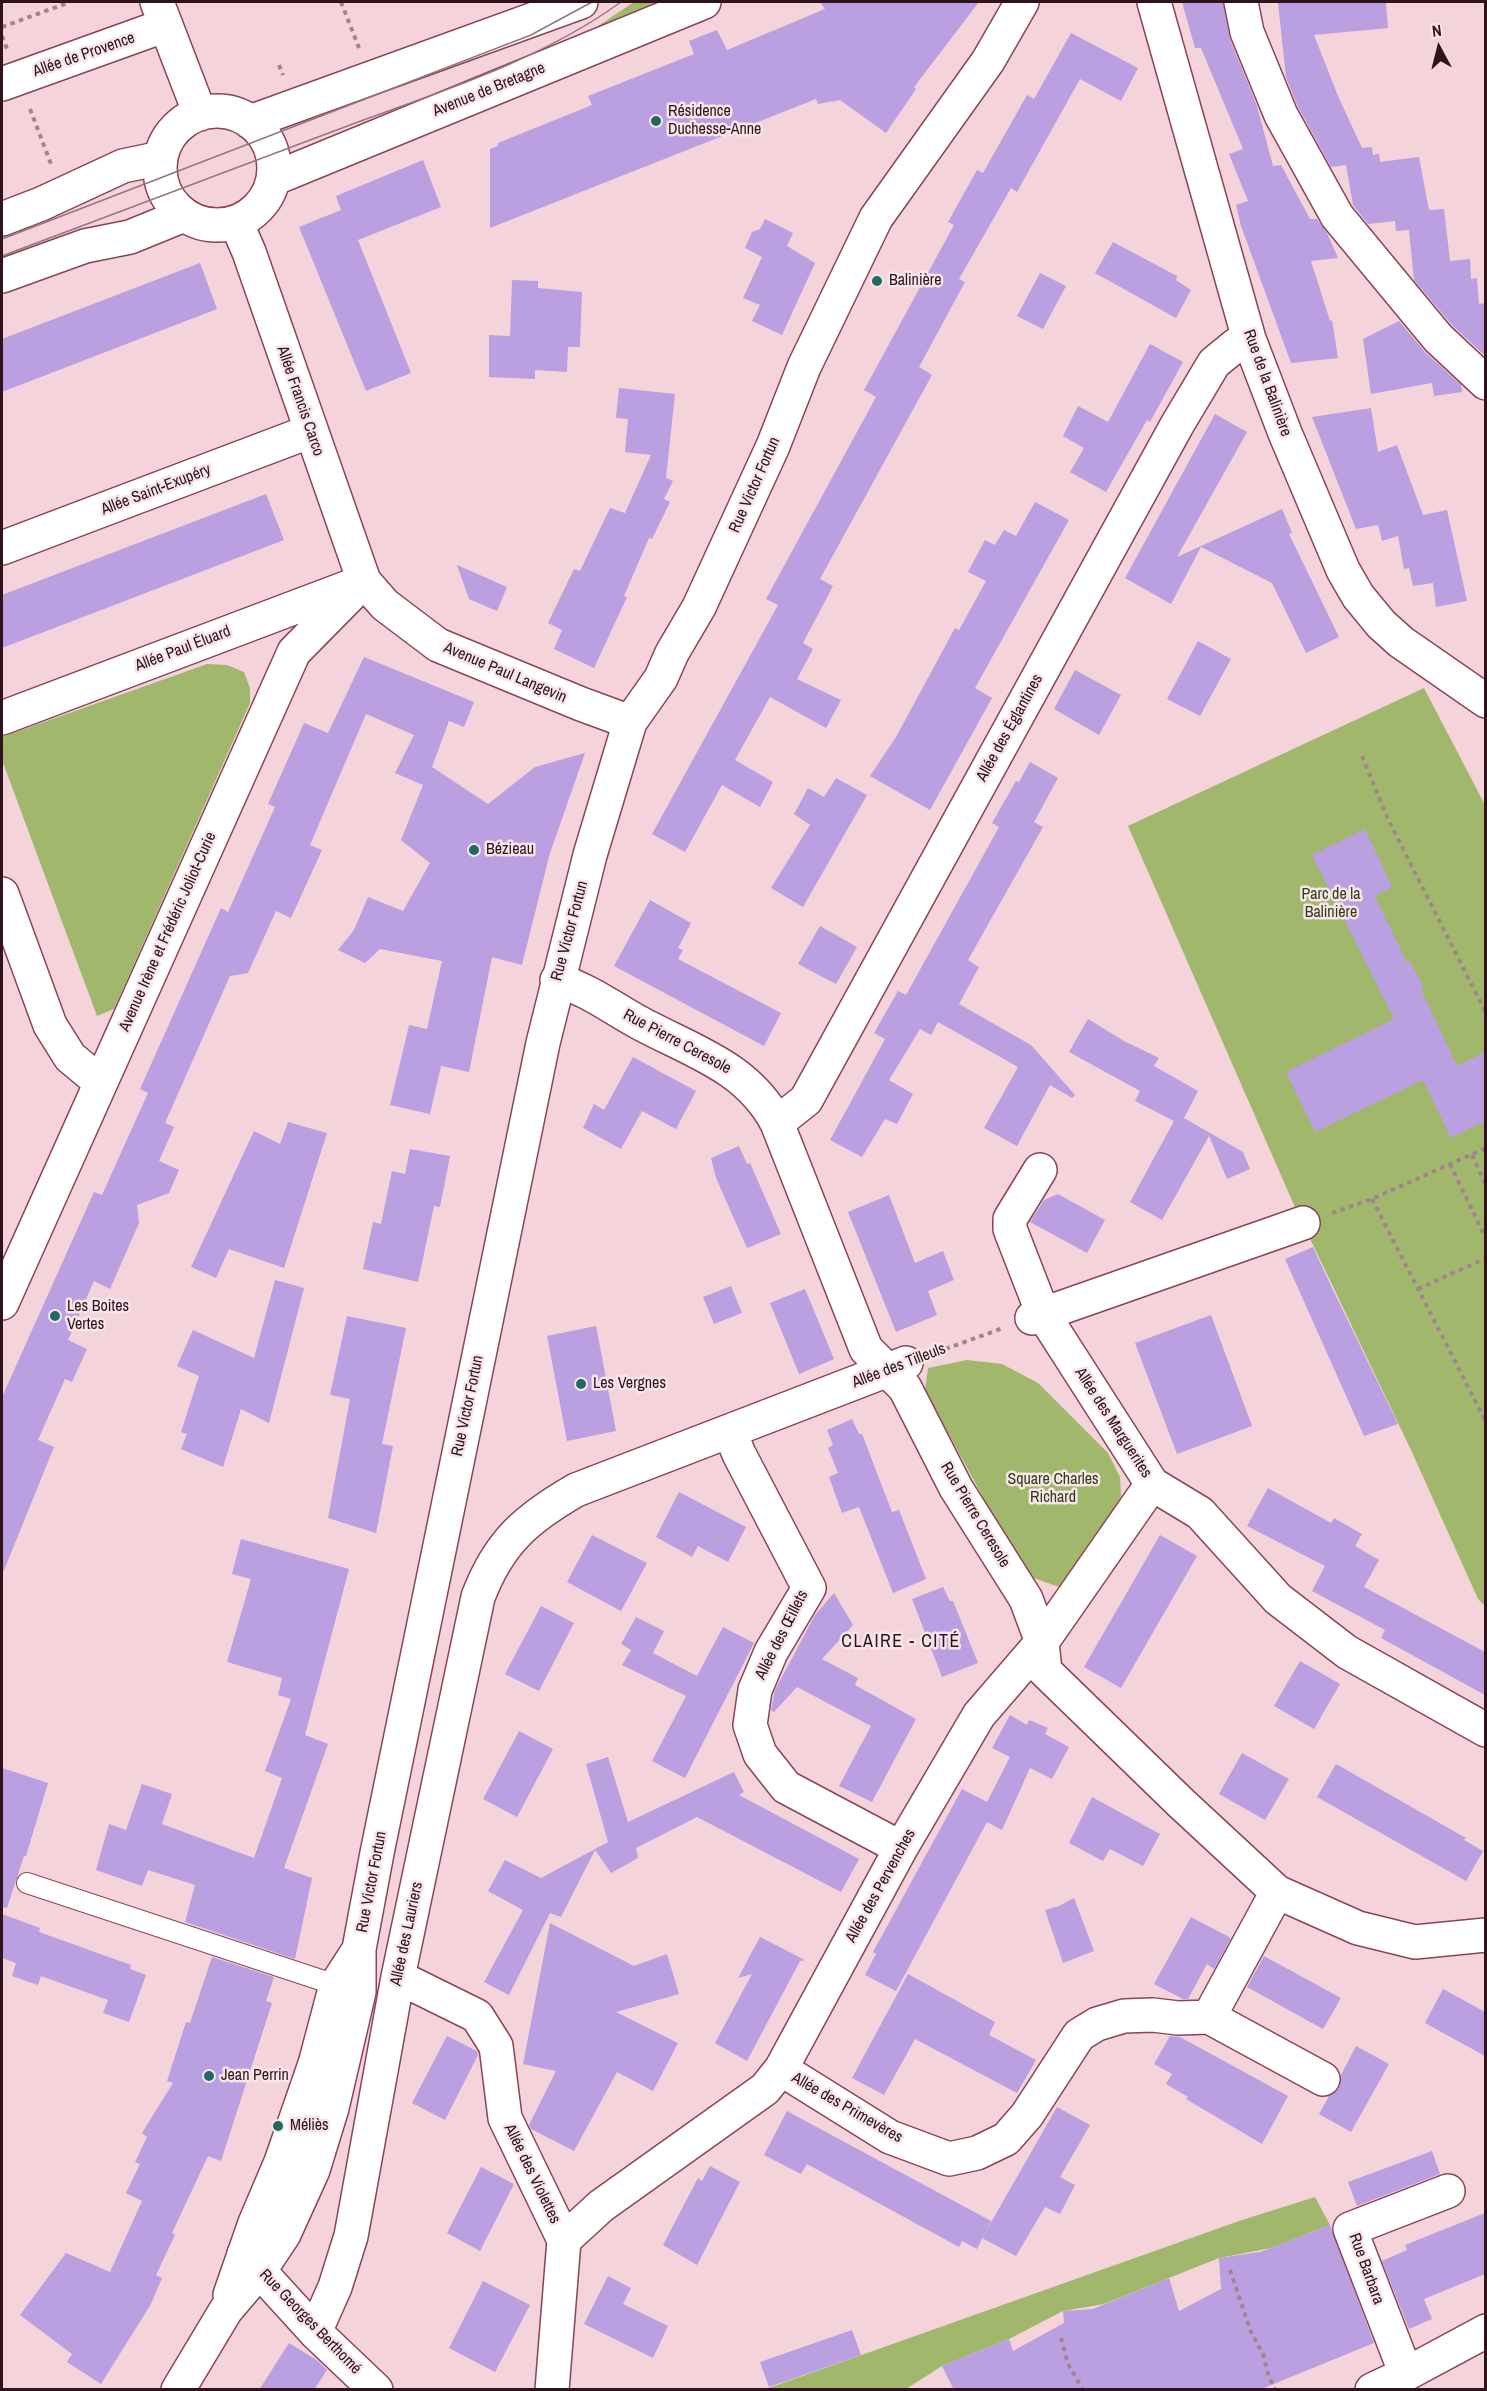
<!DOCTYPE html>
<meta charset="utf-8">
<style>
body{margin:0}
#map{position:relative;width:1487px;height:2391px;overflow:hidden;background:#f4d3da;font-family:"Archivo Narrow",sans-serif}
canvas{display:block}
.frame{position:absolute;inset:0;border:3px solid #2f121b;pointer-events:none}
.north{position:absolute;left:1409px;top:18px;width:60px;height:60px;-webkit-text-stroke:4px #f6e5e9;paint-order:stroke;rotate:353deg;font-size:16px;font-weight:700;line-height:24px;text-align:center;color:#2f121b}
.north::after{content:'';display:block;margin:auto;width:21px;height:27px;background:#2f121b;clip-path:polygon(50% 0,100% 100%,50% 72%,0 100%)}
</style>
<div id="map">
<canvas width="1487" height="2391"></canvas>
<div class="frame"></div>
<div class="north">N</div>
</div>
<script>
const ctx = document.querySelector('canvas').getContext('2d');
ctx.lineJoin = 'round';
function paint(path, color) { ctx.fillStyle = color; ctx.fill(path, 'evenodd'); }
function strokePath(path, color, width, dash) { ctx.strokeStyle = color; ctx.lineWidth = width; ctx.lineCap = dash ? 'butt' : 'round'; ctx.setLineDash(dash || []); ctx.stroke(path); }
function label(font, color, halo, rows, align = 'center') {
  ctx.font = font + ' "Archivo Narrow",sans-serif'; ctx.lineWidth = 5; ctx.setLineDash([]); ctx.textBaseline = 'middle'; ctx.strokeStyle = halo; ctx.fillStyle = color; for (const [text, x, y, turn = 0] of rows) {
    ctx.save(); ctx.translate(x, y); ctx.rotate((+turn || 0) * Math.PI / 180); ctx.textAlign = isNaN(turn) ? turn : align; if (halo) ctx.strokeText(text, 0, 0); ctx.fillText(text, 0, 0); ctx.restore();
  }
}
paint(new Path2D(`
 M634,2H685L599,38L595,28Z
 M207,664L227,665L244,672L250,688V703L114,1009L97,1016L2,760V737Z
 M1424,688L1485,805V1606L1478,1599L1411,1450L1294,1205L1128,826Z
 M967,1360L1002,1364L1038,1383L1108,1453L1120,1477L1121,1496L1113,1518L1062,1588L1025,1575L925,1390L928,1368Z
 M1315,2197L1330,2225L1271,2248L1219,2258L1104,2304L1063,2311L1009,2339L942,2366L906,2389L763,2390L1242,2220Z`), '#a1b86c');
paint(new Path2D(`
 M820,2H979L914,87L916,89L886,133L840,100L818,104L816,99L490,228V149L498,146V143L592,105L588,96L694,54L689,41L717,30L727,50L825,9Z
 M1182,2H1223L1230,39L1257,106L1273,166L1281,165L1310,219H1317L1327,233L1338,258L1311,261L1330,321L1332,320L1338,358L1291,363L1241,226L1236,205L1248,201L1229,154L1243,149L1201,48H1195Z
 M1294,2H1386L1388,28L1314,35L1338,96L1362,148L1372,147L1373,155L1379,154L1380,162L1419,157L1429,210L1444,209L1450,261L1470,259L1471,279L1477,278L1479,304L1485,303V354H1483L1452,325L1414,280L1409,230L1396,231L1395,221L1368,224L1353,205L1346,165L1331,167L1298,107L1286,77L1278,3Z
 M1071,33L1138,68L1121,101L1080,79L1017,192L1011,188L959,279L965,282L919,367L932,375L820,579L833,586L803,643L813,649L797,679L841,700L826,728L770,697L735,760L773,782L760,807L722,785L685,852L652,834L778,605L766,599L876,397L864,390L954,225L948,222L977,170L983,173L1027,95L1034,99Z
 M423,160L441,207L358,240L411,373L366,391L299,227L341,210L336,196Z
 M765,219L793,233L787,246L815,263L782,335L752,321L760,305L743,298L762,257L745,248L752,232L760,229Z
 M1113,242L1177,276L1176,280L1191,290L1176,318L1095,273Z
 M200,263L217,309L2,392V339Z
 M1040,273L1066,286L1043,329L1017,316Z
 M512,280L538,281V288L582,292L580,347H568L567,372L535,370V379L489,377V335L510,336Z
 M1399,321L1425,352L1461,385L1462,392L1434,396L1432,383L1371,394L1363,339Z
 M1150,344L1183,362L1150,422L1147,420L1106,492L1070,472L1084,448L1063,436L1078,406L1108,422Z
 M619,388L675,394L666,478L673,481L664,499L670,502L652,539L649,538L624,596L627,597L594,668L554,649L562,630L548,623L574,569L580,571L610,508L625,513L651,455L625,452L628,419L616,418Z
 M1371,408L1378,452L1397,445L1423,515L1447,510L1467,601L1436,607L1433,583L1413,586L1409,568L1404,569L1398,536L1382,541L1378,525L1356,529L1312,417Z
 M1215,414L1247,432L1177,557L1282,509L1292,533L1289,534L1339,637L1306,653L1272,583L1201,547L1171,604L1125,578Z
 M266,494L284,540L2,648V595Z
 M1035,502L1069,520L975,688L992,698L930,810L870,776L896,737L955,628L959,630L986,581L968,572L985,540L995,545L1004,530L1016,536Z
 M457,565L507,587L497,611L469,599Z
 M1198,641L1231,659L1200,716L1167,699Z
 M364,657L474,702L464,727L449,721L432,767L488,804L535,767L585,753L550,853L522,965L492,957L469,1072L441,1066L430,1114L390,1105L409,1025L427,1029L442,961L380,949L365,963L338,950L354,930L368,897L403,911L430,863L401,840L423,785L395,773L414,735L366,714L310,845L322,850L291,918L276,911L248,973L230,976L165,1123L174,1127L159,1161L179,1170L169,1193L137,1205L139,1223L110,1289L94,1281L68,1340L87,1349L72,1382L65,1379L38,1440L54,1447L2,1575V1397L94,1192L102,1195L124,1146L148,1093L140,1089L221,908L228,912L275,807L268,804L304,723L328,733Z
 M1075,670L1121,695L1099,735L1054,709Z
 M1030,762L1058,778L1034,822L1043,827L968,960L979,967L959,1004L1031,1045L1075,1095L1072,1098L1050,1085L1017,1146L984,1128L1018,1067L938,1022L931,1035L920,1029L889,1080L913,1094L897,1124L885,1119L862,1157L830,1140L885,1039L874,1033L898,991L906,995L999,827L992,823L1016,781L1019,782Z
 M836,778L867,795L803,907L771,888L810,825L794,814L808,788L824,797Z
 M1365,829L1392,887L1375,896L1407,963L1410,961L1424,989L1421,990L1457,1066L1485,1052V1121L1451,1138L1423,1080L1315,1132L1286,1072L1394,1019L1312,855Z
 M650,900L691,923L678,948L683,950L678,959L781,1013L764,1046L614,966Z
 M820,926L857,947L836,984L798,964Z
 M1088,1019L1124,1041L1159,1058L1154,1066L1198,1091L1184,1118L1243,1152L1250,1169L1227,1179L1209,1136L1162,1220L1130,1202L1174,1121L1135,1101L1140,1091L1069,1052Z
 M633,1057L696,1091L676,1129L642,1111L621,1149L583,1128L594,1104L604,1110Z
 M288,1122L327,1133L284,1268L229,1249L216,1278L191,1267L254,1131L280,1144Z
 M739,1146L747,1164L750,1163L781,1234L747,1248L716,1178L711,1158Z
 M410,1149L450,1156L440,1207L434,1206L418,1282L363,1269L373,1222L381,1224L392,1171L405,1174Z
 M1058,1194L1105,1220L1087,1253L1030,1222L1044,1200Z
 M889,1195L915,1263L943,1251L954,1280L928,1291L937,1315L896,1332L848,1212Z
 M1313,1247L1332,1288L1398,1424L1364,1436L1285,1259Z
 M275,1280L304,1288L269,1423L241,1409L223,1467L181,1449L187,1434L181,1432L199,1376L177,1366L193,1330L254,1358Z
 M731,1286L742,1313L714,1324L703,1297Z
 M805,1289L834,1359L799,1374L770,1303Z
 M1211,1315L1252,1426L1177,1454L1135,1343Z
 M347,1316L406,1328L382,1444L393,1446L376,1533L328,1518L350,1399L330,1395Z
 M596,1326L616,1431L567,1441L547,1336Z
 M852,1419L859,1434H862L892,1512L899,1510L926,1579L893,1593L859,1507L842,1513L829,1477L838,1473L828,1448L833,1445L827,1430Z
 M1268,1488L1331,1523L1334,1518L1362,1534L1355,1546L1379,1560L1364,1587L1485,1652V1695L1381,1638L1385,1630L1312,1591L1325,1566L1247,1526Z
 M679,1492L746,1527L728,1562L698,1546L692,1557L656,1537Z
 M592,1535L647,1563L621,1611L567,1582Z
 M1160,1535L1197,1556L1121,1688L1084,1667Z
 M241,1539L349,1569L305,1735L328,1744L284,1868L312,1878L295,1959L185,1922L195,1885L148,1870L142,1886L96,1870L109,1824L126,1830L142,1784L172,1794L162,1824L254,1858L282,1778L265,1771L291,1699L278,1695L282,1678L227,1662L251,1579L232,1574Z
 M943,1587L950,1601H953L978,1663L942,1677L912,1599Z
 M834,1593L853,1625L822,1659L858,1678L855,1685L916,1719L872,1802L839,1786L871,1726L797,1687L774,1712L771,1710L775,1690L815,1615Z
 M541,1606L574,1623L539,1691L505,1674Z
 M636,1617L664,1631L653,1653L697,1676L723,1627L754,1643L685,1778L652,1761L686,1696L622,1665L631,1650L621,1644Z
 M1300,1661L1340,1684L1314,1729L1274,1706Z
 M1010,1715L1027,1725L1029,1720L1048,1728L1045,1734L1069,1747L1052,1779L1030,1768L1002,1830L987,1822L896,1991L865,1975L876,1954L873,1952L962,1789L987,1802L1010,1757L992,1748Z
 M519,1731L553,1749L517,1817L483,1799Z
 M1242,1753L1289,1779L1265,1820L1219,1794Z
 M608,1757L628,1822L734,1772L744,1792L739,1795L859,1859L841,1892L697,1817L636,1848L638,1858L611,1873L595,1850L561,1917L550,1913L509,1995L484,1982L523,1910L488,1891L505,1860L541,1878L608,1842L586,1764Z
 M1336,1764L1466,1838L1464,1840L1483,1851L1466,1881L1317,1797Z
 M2,1768L48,1783L26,1856H24L7,1908L2,1907Z
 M1092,1797L1160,1834L1143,1866L1110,1849L1103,1861L1069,1843Z
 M1074,1898L1094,1951L1063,1963L1045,1910L1059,1906Z
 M2,1914L40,1928L39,1932L131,1965L130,1969L146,1975L129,2022L103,2013L108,2000L41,1976L38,1985L12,1976L16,1963L2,1958Z
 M1191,1917L1231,1938L1214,1969L1207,1964L1188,1999H1183L1154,1984Z
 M550,1923L634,1966L667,1954L679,1994L616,2012L678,2043L653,2091L617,2072L574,2151L531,2129L529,2125L556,2071L523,2064Z
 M760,1937L805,1960L800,1961L747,2061L715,2043L752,1974L738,1978Z
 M1264,1956L1341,1998L1323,2029L1247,1987Z
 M212,1957L274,1977L266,2001L272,2003L221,2161L208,2156L172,2233L175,2235L156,2275L162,2278L151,2304L101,2384L67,2362L72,2354L20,2315L66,2253L110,2272L142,2201L126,2193L140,2164L135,2162L147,2137L142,2133L173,2083L167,2081L186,2022L190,2023Z
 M908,1974L995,2022L989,2035L1036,2060L1017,2093L915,2039L884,2095L852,2078Z
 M1443,1989L1485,2012V2056L1425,2023Z
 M447,2036L477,2051L478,2055L445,2120L412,2103Z
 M1170,2036L1180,2037L1288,2096L1262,2144L1186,2099L1188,2097L1166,2084L1172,2074L1154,2064Z
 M1356,2046L1389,2064L1351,2132L1319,2114L1329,2096L1339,2088L1341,2075Z
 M1057,2107L1090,2125L1060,2177L1075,2185L1060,2214L1045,2207L1016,2256L982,2238Z
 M787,2111L991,2221L977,2249L962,2241L959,2247L807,2164L801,2174L764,2155Z
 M1432,2151L1440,2174L1357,2206L1348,2182Z
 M710,2166L740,2182L697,2265L663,2245L698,2178L702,2181Z
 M481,2167L514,2184L480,2251L447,2233Z
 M1485,2213V2274L1424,2299L1432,2319L1409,2329L1382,2261L1407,2250L1405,2245Z
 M1330,2225L1374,2343L1259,2390H954L942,2366L1009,2339L1013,2351L1064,2323L1063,2311L1093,2309L1169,2278L1179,2311L1221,2289L1219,2258L1260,2252Z
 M608,2276L631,2288L623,2304L668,2326L653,2358L584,2324Z
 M483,2281L530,2305L495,2372L449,2348Z
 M852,2330L861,2355L769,2387L760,2362Z
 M289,2343L318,2361L327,2370L314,2390H259Z`), '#ba9fe1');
const lane = new Path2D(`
 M27,1883L345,1988`);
const street = new Path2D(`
 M157,2L200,114
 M1154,2L1249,339L1285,433L1343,570L1358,596L1381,624L1401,642L1486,701
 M1241,2L1247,32L1281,115L1337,216L1438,338L1486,383
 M2,84L166,25
 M160 168a57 57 0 1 1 114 0a57 57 0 1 1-114 0Z
 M250,122L581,2
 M273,179L704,2
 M2,219L41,204L123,166L161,158
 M236,222L249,252L364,581L385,605L438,645L581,704L630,722
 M2,276L85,246L130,237L184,215
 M2,548L311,431
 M2,718L354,585
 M2,894L50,1025L70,1057L100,1082
 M557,980C589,990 609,1006 638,1022C691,1051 747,1066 777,1123L866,1349L905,1388L956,1488L1026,1599L1042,1642L1045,1671L1181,1803L1277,1892L1358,1928L1415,1942L1486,1935
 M777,1123L806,1100L1177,425L1214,363L1236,345L1249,339
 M1040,1170L1010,1219V1229L1043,1314L1152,1484L1200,1513L1278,1599L1347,1652L1486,1730
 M2,1303L294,652L364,581
 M1032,1318L1303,1223
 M730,1432L739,1454L809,1588L771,1652L755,1690L750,1725L760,1754L786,1787L901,1848
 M398,1977L477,2016L496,2046L505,2118L564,2240L552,2390
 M1209,2017L1323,2079
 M781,2069L890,2137L949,2159L977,2153L1006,2139L1027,2115L1079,2035L1097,2024L1124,2016L1153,2015L1178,2018L1209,2017L1277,1892
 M564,2240L601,2206L765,2089L781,2069L901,1848L979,1715L1042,1642L1152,1484
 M244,2254L315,2332L376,2390
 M315,2332L335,2287L351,2236L398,1977L478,1597C499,1542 526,1519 576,1490L906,1363
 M1406,2374L1350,2229L1448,2191
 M1372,2390L1406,2374L1486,2331`);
const secondary = new Path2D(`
 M230,2295L255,2223L281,2162L315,2064L336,1985L358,1951
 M178,2390L226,2310L260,2270L284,2234L313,2170L332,2108L359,1992V1949L377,1853L543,1043L590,855L630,722L661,678L672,653L699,607L773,446L804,367L876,218L988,61L1022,2`);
strokePath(lane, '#8a4458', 22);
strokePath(street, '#8a4458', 36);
strokePath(secondary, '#8a4458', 36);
strokePath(new Path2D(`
 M341,2L359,48
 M2,27L70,2
 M2,36L7,49
 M279,65L283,75
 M30,109L51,164
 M1362,756L1388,819L1486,1013
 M1472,1155L1486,1185
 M1450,1164L1486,1239
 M1372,1199L1486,1422
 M1332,1213L1372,1199L1486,1148
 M1418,1289L1486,1258
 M937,1352L1003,1328
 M1230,2270L1251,2332L1263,2354L1268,2374L1275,2390
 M1061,2338L1068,2364L1083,2390`), '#a3848c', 4, [4.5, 4.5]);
strokePath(lane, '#fff', 20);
strokePath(street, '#fff', 33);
strokePath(secondary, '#fff', 33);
strokePath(new Path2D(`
 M2,239L531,35L592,2
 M2,256C118,212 234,169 350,125C442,91 541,60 621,2`), '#95767e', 1.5);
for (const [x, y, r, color] of [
 [656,121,6,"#226a61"],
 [877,281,6,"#226a61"],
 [474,850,6,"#226a61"],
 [55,1316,6,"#226a61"],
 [581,1384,6,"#226a61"],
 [209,2076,6,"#226a61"],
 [278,2126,6,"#226a61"]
]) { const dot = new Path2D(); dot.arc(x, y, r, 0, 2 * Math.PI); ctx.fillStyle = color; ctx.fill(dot); strokePath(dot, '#f6e5e9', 2); }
label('16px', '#2f121b', '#f6e5e9', [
 ["Allée de Provence",84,55,-19],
 ["Avenue de Bretagne",489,90,-22],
 ["Rue de la Balinière",1267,383,70],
 ["Allée Francis Carco",300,401,71],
 ["Rue Victor Fortun",755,485,-66],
 ["Allée Saint-Exupéry",156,490,-21],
 ["Allée Paul Éluard",183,649,-21],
 ["Avenue Paul Langevin",505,673,23],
 ["Allée des Églantines",1010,728,-61],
 ["Rue Victor Fortun",570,931,-75],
 ["Avenue Irène et Frédéric Joliot-Curie",168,932,-66],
 ["Rue Pierre Ceresole",677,1042,28],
 ["Allée des Tilleuls",899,1366,-21],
 ["Rue Victor Fortun",468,1406,-78],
 ["Allée des Marguerites",1113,1423,57],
 ["Rue Pierre Ceresole",975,1515,59],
 ["Allée des Œillets",782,1635,-63],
 ["Rue Victor Fortun",372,1882,-79],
 ["Allée des Pervenches",881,1886,-61],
 ["Allée des Lauriers",407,1934,-78],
 ["Allée des Primevères",847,2108,30],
 ["Allée des Violettes",532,2174,64],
 ["Rue Barbara",1366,2269,70],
 ["Rue Georges Berthomé",310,2322,46]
]);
label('16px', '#2f121b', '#f6e5e9', [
 ["Résidence",668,112],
 ["Duchesse-Anne",668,130],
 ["Balinière",889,281],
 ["Bézieau",486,850],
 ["Les Boites",67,1307],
 ["Vertes",67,1325],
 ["Les Vergnes",593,1384],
 ["Jean Perrin",221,2076],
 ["Méliès",290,2126]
], 'left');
label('16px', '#323c19', '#f6e5e9', [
 ["Parc de la",1331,895],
 ["Balinière",1331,913],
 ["Square Charles",1053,1480],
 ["Richard",1053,1498]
]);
ctx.letterSpacing = '1.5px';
label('18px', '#2f121b', '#f6e5e9', [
 ["CLAIRE - CITÉ",901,1642]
]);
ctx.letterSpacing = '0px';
</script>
